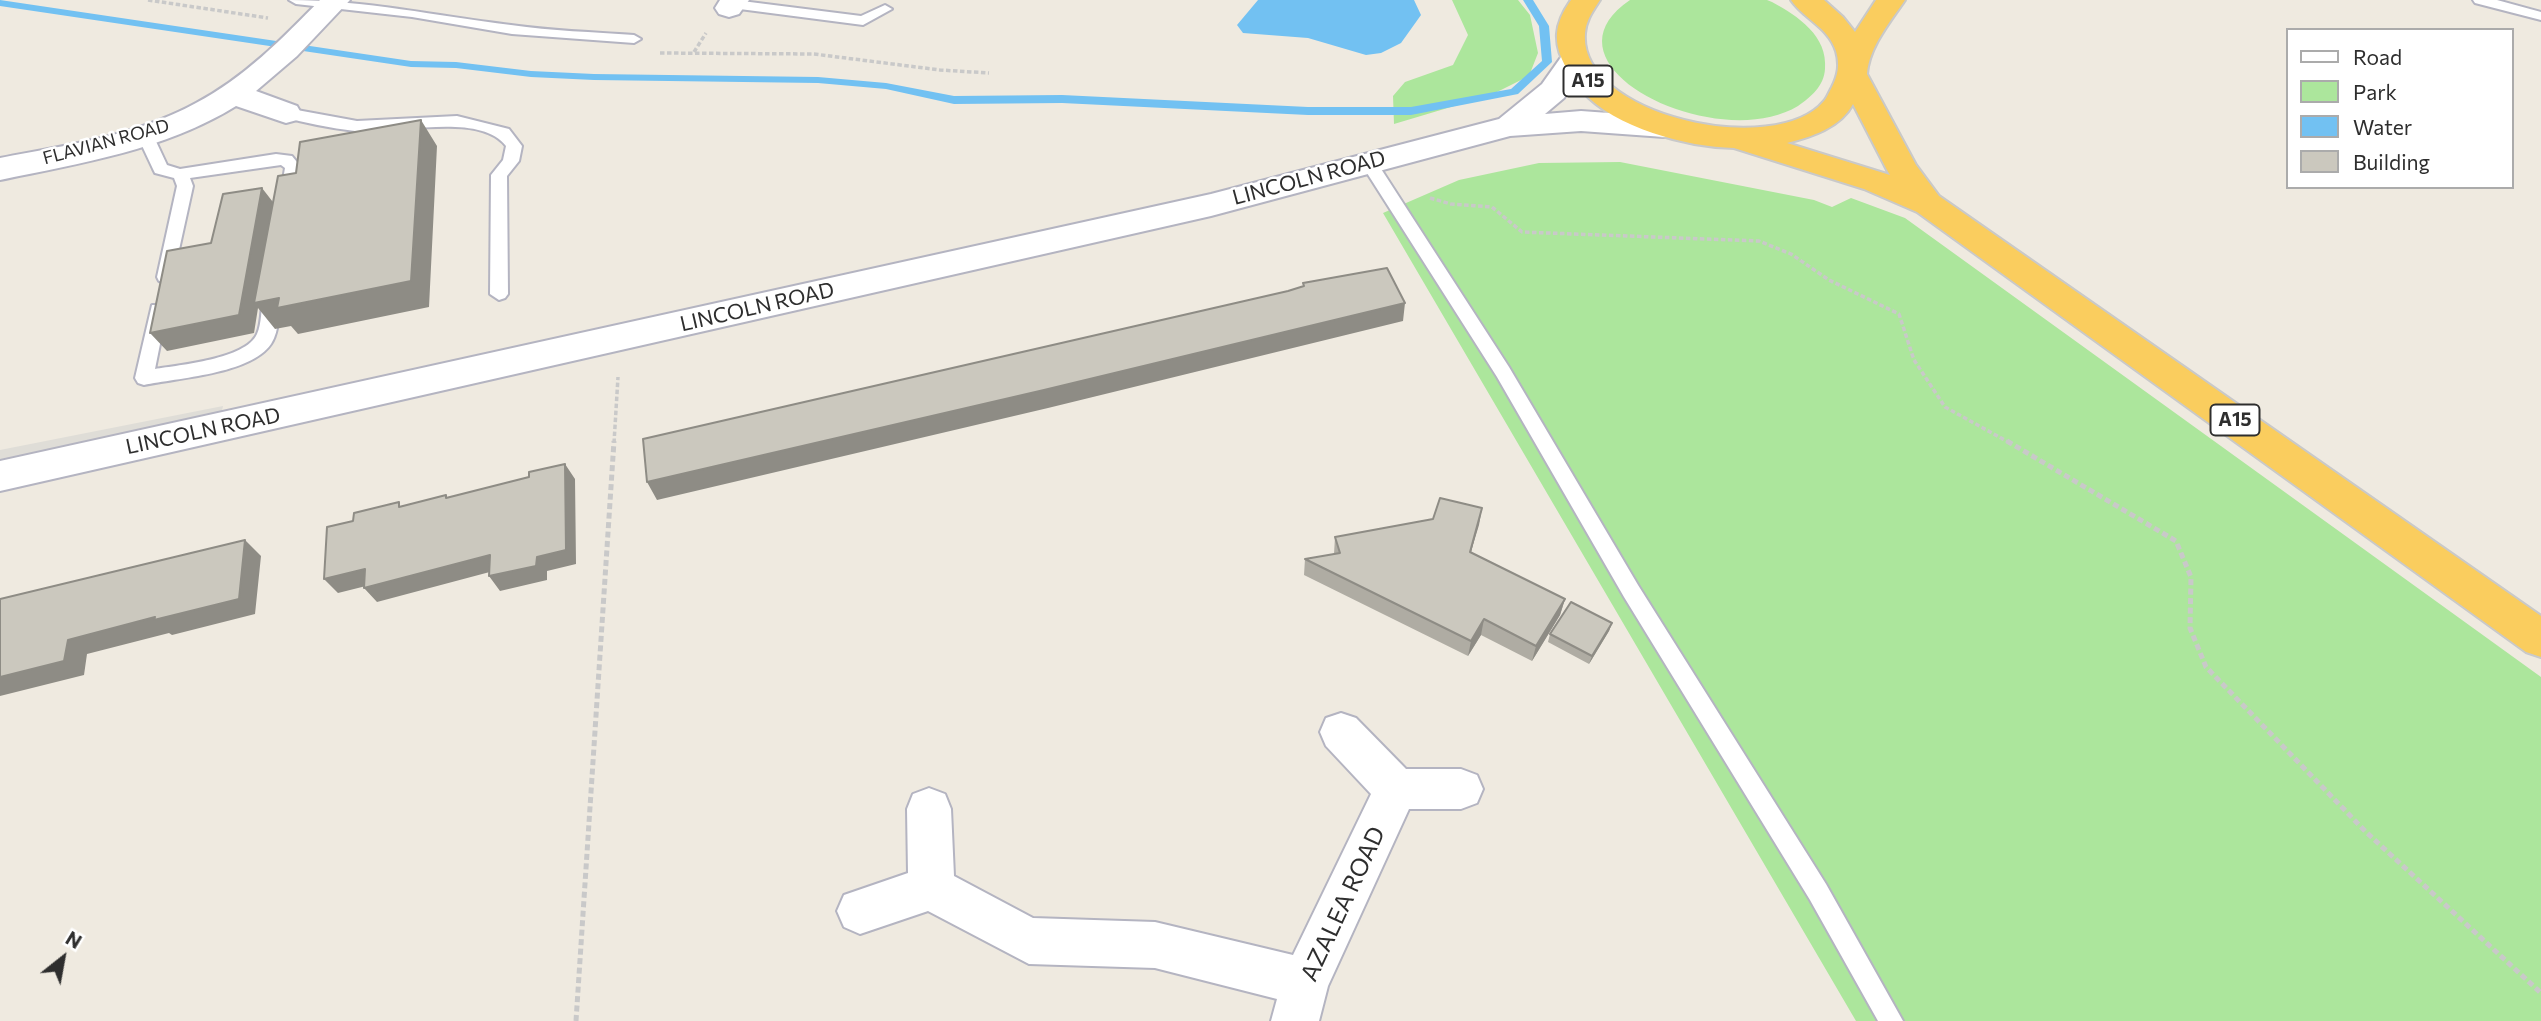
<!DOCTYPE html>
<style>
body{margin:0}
#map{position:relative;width:2541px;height:1021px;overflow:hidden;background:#efeae0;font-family:Commissioner,sans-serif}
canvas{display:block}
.legend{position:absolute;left:2286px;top:28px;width:228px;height:161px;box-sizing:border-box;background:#fff;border:2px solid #ababab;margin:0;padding:9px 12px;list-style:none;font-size:21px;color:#2e2e2e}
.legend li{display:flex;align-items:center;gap:14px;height:35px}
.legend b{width:35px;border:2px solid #ababab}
.north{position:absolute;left:28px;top:923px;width:70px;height:70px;-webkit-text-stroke:5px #fff;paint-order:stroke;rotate:31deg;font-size:19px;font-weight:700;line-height:28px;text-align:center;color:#2e2e2e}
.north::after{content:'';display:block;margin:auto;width:24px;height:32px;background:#2e2e2e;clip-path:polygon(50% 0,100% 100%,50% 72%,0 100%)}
</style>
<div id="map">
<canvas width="2541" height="1021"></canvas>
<ul class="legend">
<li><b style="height:9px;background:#fff"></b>Road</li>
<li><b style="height:19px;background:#ace69c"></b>Park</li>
<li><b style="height:19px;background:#72c1f2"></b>Water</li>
<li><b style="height:19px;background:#cbc8be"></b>Building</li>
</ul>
<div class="north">N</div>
</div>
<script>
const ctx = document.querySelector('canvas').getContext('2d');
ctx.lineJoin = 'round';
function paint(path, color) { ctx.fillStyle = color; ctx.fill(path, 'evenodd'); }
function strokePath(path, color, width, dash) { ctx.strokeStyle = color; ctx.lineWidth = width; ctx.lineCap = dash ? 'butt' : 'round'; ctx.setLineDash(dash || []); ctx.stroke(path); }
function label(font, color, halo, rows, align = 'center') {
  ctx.font = font + ' Commissioner,sans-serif'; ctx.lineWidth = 5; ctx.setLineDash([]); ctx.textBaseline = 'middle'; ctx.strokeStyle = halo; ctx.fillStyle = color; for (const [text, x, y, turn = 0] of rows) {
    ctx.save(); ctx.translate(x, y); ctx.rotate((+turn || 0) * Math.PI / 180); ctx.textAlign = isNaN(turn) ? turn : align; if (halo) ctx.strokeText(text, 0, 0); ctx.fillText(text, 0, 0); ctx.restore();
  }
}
paint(new Path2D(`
 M1452,0H1518L1530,15L1538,53L1529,76L1491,95L1394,124L1393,96L1405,82L1453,65L1468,35Z
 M1630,0H1767L1772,2C1798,16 1828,36 1825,69C1824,86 1811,97 1798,106C1717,155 1532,66 1630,0Z
 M1620,162L1814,200L1832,207L1851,198L1905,218L2541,677V1021H1856L1383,213L1459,180L1539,163Z`), '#ace69c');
paint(new Path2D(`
 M223,406L221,416L0,460V450Z`), '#dfddd7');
paint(new Path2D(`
 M1258,0H1414L1421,15L1401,43L1381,53L1366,55L1308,38L1243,33L1237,25Z`), '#72c1f2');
paint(new Path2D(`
 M0,0L411,61L456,62L531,71L594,74L818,77L886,83L954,96L1062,95L1308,107H1411L1511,89L1542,61L1539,26L1523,0H1533L1549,26L1552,62L1518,94L1411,115H1308L1062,103L954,104L886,89L818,83L594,80L531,77L456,68L411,67L0,6Z`), '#72c1f2');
const service = new Path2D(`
 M289,0C366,0 436,16 511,25C552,31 593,32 634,35L641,39L634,43L512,34L412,17L296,4Z
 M734,0L861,16L885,5L892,9L863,25L732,8L725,4Z
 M2473,0H2497L2541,12V20L2475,3Z
 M286,108L357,121L457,116L509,129L522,146L519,161L507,176L508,294L505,298L499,300L490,294L491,175L503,160L506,146C479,111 395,135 355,131C331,128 304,123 281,116L278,113L281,110Z
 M145,130L153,135L167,165L180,169L276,154L292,156L301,167L296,197L288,202L280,197L285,168L281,165L190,178L193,186L173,277L165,283L159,281L157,277L177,186L174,178L155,173L153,169L137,135Z
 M1368,157L1374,158L1509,367L1638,585L1826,884L1903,1021H1878L1810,900L1624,597L1497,377L1360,162Z
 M272,290L281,296C278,311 280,330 271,344C251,374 177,378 144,385L138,383L135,378L152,305H164L167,309L155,369C179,365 246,359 257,334C262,323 261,308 263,296Z`);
const minor = new Path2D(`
 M320,0H350L297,56L256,91L297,106L301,113L297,120L286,123L236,106C165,150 81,163 0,180V158C66,145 136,136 196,103C244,78 283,38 320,0Z
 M720,0H749L739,14L729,17L719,14L715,8Z
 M1341,713L1356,718L1406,769H1461L1477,775L1483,789L1477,803L1461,809H1409L1328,986L1319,1021H1271L1277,999L1155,968L1029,964L928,911L860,934L844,927L837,911L844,895L908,873L907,809L913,794L929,788L945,794L951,809L954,876L1033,918L1155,922L1293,955L1371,794L1326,746L1320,732L1326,718Z`);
const secondary = new Path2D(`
 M1574,50L1584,53L1589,59L1564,98L1545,114L1581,111L1664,117L1675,120L1679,127L1675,134L1664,137L1581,131L1510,136L1211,216L0,491V461L1211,194L1499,119L1542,84L1564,53Z`);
const trunk = new Path2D(`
 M1571,0H1600C1593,11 1586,20 1585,33C1578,116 1776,159 1824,101C1827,98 1829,92 1832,87C1838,75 1840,65 1836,51C1828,27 1804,19 1791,0H1824L1843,17L1855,32L1876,0H1905C1890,22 1869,47 1867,74L1916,165L1939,196L2541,616V657L2526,652L1917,212L1864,189L1734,148C1687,147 1615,128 1582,91C1576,85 1572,76 1567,69C1552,43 1554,24 1571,0ZM1853,104L1887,170L1890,175L1787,143C1811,137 1840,128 1853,104Z`);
strokePath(service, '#b4b4c1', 4);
strokePath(minor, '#b4b4c1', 4);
strokePath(secondary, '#b4b4c1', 4);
strokePath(trunk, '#c9c9c9', 4);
strokePath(new Path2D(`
 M148,0L268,18
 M694,52L706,33
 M660,53L814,54L940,70L989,73
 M1430,198L1451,204L1492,207L1522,232L1759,241L1791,254L1829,280L1899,314L1914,360L1945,407L2010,443
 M614,443L618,377`), '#c9c9c9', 3.5, [4.5, 2.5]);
strokePath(new Path2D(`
 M2007,441L2176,541L2191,577L2190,628L2206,667L2366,832L2541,993
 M576,1021L614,441`), '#c9c9c9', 5, [6, 3.5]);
paint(service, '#fff');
paint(minor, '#fff');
paint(secondary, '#fff');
paint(trunk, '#facd5e');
paint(new Path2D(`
 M1482,508L1471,553L1565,599L1560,615L1532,661L1481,635L1468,656L1304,575L1305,559L1334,554L1335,537L1433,519Z
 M1612,623L1609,631L1589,664L1548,642L1550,634Z`), '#afaca3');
paint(new Path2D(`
 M421,120L437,146L429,307L298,334L291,326L275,329L258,308L254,333L167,351L150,333L262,188L276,206Z
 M1405,303L1403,321L1048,408L657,500L647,482Z
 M565,464L575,479L576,564L547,571V580L500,591L489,576L537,557Z
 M1482,508L1479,525L1466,568L1470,552Z
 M245,540L261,556L255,614L172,635L169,633L87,654L84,675L0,696V677L68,640L155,617Z
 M490,555L501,569L377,602L364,588Z
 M365,569L378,583L338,593L324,579Z
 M1565,599L1560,615L1532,661L1536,646Z
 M1484,619L1481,635L1468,656L1471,641Z
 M1612,623L1609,631L1589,664L1592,656Z`), '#8e8c85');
const building = new Path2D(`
 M421,120L411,281L277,308L279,298L254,303L278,176L296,173L300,142Z
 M262,188L239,315L150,333L167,251L211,243L223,194Z
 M1387,268L1405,303L1044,390L647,482L643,439L1288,291L1304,286L1303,283Z
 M565,464L566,550L537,557L536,566L489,576L490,555L364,588L365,569L324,579L327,527L353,521L354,513L399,502V507L446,495V498L529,477V472Z
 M1440,498L1482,508L1470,552L1565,599L1536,646L1484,619L1471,641L1305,559L1340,553L1335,537L1433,519Z
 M245,540L239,599L154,620L155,617L68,640L64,661L0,677V599Z
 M1571,602L1612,623L1592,656L1550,634Z`);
paint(building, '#cbc8be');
strokePath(building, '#8e8c85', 2);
label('18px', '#2e2e2e', '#fff', [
 ["FLAVIAN ROAD",106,142,-15]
]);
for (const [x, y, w] of [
 [1588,81,49],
 [2235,420,49]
]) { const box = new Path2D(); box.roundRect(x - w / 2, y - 15.5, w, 31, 5); ctx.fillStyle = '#fff'; ctx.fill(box); strokePath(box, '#2e2e2e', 2); }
label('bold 19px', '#2e2e2e', null, [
 ["A15",1588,81],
 ["A15",2235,420]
]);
label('21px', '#2e2e2e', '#fff', [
 ["LINCOLN ROAD",1309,178,-15],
 ["LINCOLN ROAD",757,307,-13],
 ["LINCOLN ROAD",203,431,-12]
]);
label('24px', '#2e2e2e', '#fff', [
 ["AZALEA ROAD",1343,904,-65]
]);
</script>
